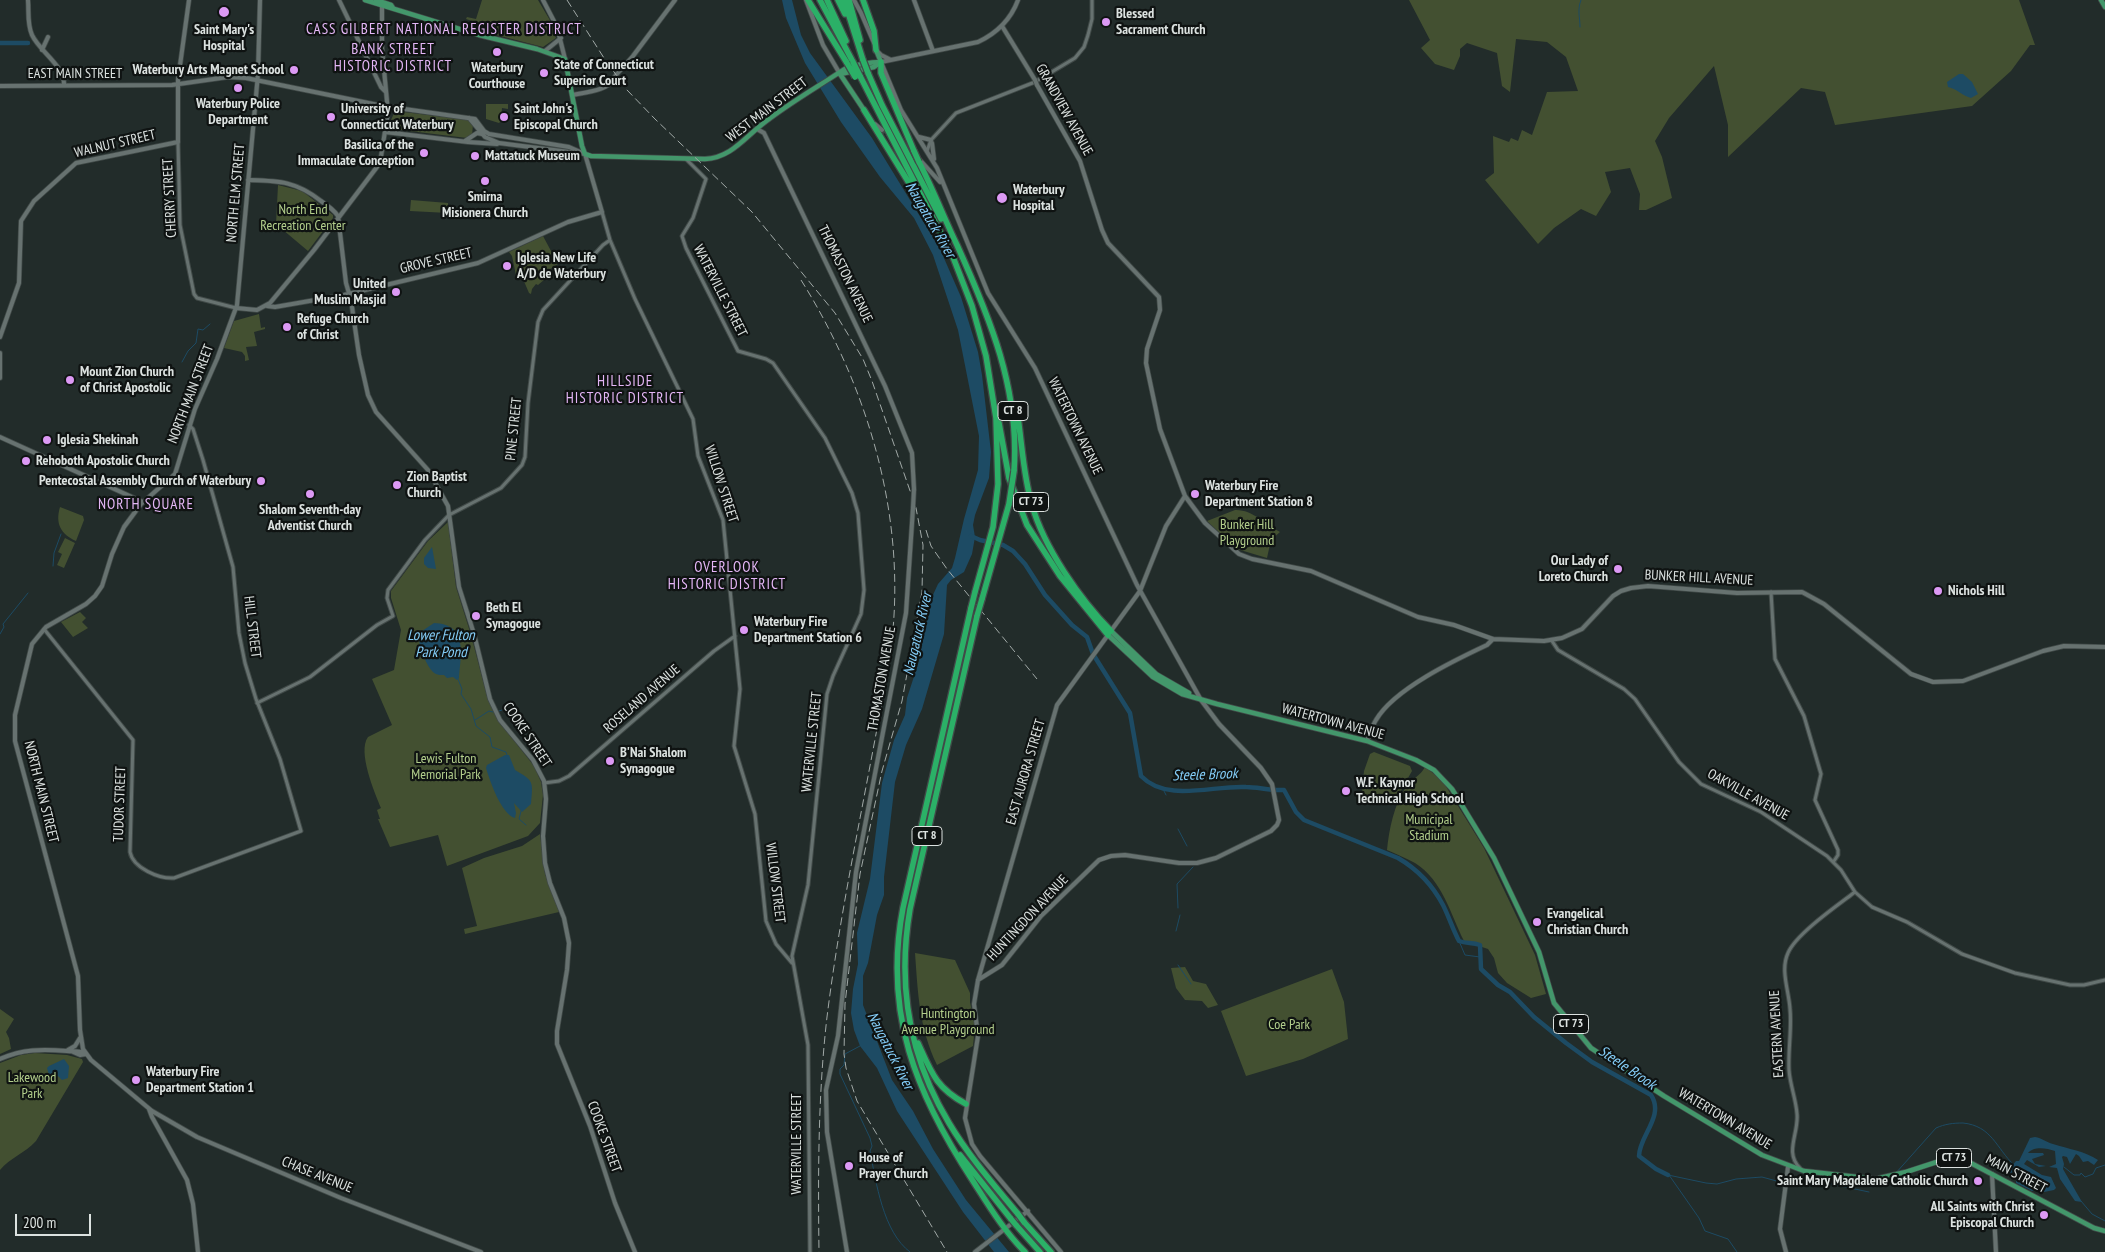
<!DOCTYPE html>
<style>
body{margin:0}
#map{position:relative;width:2105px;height:1252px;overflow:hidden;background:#222c2a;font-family:"PT Sans Narrow",sans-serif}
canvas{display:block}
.scale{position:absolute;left:15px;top:1214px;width:76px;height:22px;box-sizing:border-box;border:2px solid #dce2e0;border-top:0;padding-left:6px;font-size:15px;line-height:18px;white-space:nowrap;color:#dce2e0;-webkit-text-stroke:4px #0f1312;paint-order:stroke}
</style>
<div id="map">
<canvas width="2105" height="1252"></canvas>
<div class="scale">200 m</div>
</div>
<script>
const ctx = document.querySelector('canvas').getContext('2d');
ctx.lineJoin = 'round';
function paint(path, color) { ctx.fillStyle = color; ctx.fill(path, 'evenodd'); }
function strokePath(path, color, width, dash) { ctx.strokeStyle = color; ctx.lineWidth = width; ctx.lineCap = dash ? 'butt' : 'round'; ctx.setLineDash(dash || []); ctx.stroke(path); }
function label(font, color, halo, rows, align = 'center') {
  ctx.font = font + ' "PT Sans Narrow",sans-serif'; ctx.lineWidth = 4.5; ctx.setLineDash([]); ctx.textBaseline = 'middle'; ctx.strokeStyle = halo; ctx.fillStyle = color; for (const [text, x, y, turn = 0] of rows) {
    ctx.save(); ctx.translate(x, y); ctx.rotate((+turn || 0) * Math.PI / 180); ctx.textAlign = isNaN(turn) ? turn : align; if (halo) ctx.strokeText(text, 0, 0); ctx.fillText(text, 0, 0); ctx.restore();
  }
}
paint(new Path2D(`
 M482,0H538L551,22L556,38L543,47L477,30L475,29L477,20L475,24L472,23V21L466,19L467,17L476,19Z
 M1409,0H2019L2035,45H2030L2011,71L1972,106L1835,125L1825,92L1801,88L1728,157V125L1714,66L1669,118L1655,141L1662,157L1672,198L1646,210H1639L1640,194L1630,168L1605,172L1611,192L1596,216L1581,209L1554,228L1538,244L1485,180L1494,173L1493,136L1509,142L1511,138L1518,141L1522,130L1532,135L1547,92L1578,91L1566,57L1547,42L1516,39L1510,92L1502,86L1497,53L1467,43L1460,49V56L1454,70L1435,64L1421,48L1430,40Z
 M486,104H508V109L502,108L501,121L499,123L486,119Z
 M395,111L470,120L473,124L472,136L467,138L393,129L391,120Z
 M278,185L302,191L333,215V218L308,251L276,224Z
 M411,200L448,203V213L410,211Z
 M543,236L558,264L550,269L552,273L538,285L536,284L532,289L531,294L529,293L523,279L517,280L512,256L509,252Z
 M259,314L261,328L265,327V329L254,332L257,346L246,347L249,360L245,361V356L242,352L224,348L234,321Z
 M60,507L83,516L84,520L76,541C61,534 55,524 60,507Z
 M1235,510C1251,509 1266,524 1280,532L1271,540L1267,558L1237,549L1207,521Z
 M448,522L456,587L471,635L488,700L500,723L534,766L541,782L543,795L540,823L528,836L447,866L438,835L390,847L378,819H380L377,810L381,808C375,793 357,752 368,737L392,725L372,679L394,670L401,630L391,598V591L428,541Z
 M65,538L75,543L64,568L57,565L62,554L58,552Z
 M80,612L86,618L82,622L88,628L73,637L61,622Z
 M1374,752L1410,766L1412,771L1396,799L1365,795L1362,791L1364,771L1370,754Z
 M1425,767L1442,780L1484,848L1535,955L1546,994L1531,998L1507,983L1498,973L1494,958L1488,949L1464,941C1450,913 1443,881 1415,863C1406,858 1396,854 1387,850C1389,830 1394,804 1406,787C1412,779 1421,775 1425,767Z
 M540,834L545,874L559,912L465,934L464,929L477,926L462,868L484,858L522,846Z
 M915,953L955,960L970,993V1002L975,1026L973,1046L937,1065C919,1027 918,994 915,953Z
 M1185,967L1193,981L1206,984L1218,1005L1208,1008L1202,1001L1185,1000L1176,988L1171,968Z
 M1332,969L1344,1002L1348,1039L1303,1059L1246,1076L1221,1011Z
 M0,1009L14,1019L6,1032L9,1038L11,1049L0,1054Z
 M35,1053L67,1055L82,1059L83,1062L36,1141C25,1153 10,1158 0,1170V1063L21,1055Z`), '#435031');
paint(new Path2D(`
 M782,0H792L801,35L810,53L872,138L940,249L961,297L978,352L982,375L991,452L989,478L975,515L973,525L975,537L972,554L964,572L951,580L947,585L944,634L922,709L906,745L895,782L884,877V895L877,915L868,963L863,976V1005L892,1080L913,1111L933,1149L966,1200L1009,1252H994L963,1212L897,1111L877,1068L860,1046L854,1030L851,1013L853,989L858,964L857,933L870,879L882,783L894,740L905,715L907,698L919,661L927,615L932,597L938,584L952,568L955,558L964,519L978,470L979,436L958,330L933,255L914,218L880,177L841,122L805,63L786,18Z
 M1959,74H1963L1972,82L1978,94L1971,98C1963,96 1957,89 1948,87L1947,82Z
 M432,547L436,569L428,568L424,564V558Z
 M434,623C468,624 461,655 459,678L457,680L453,677L447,678L444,675C441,675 438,675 436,674C427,670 417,642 419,633Z
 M505,755H509L515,770C534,781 533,781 531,804L522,812L514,803L516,813L515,818C501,814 490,781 486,768L487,765Z
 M64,1059L69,1066L68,1078L62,1080L58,1076L49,1075L47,1068L49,1066Z
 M2035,1137C2042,1138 2046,1142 2053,1144C2068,1149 2085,1151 2098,1160L2094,1165L2088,1161L2083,1162L2079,1156L2076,1154L2070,1164L2067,1157L2063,1156L2062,1157L2064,1164L2063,1169L2082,1202L2075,1201L2060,1179L2057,1168L2049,1167L2056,1164L2055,1151C2046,1148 2034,1146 2028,1153H2043L2044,1155L2032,1159L2035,1164L2046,1166L2039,1167L2027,1160L2024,1164L2042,1175L2051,1177L2056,1188L2054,1190L2044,1192L2039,1189L2032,1191L2016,1183V1174L2006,1173L2016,1161H2019L2030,1138Z`), '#1d4b64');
strokePath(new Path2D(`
 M1580,27C1580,17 1577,10 1581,0
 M182,362L188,351L196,343L198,329L203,330L210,324
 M53,566L54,553L61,534
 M0,634L4,627L3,624L28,593
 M458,679L462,689L461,694L471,709L476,726L490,737L492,747L506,752L507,755
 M499,711L502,710
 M475,720L489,711L493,712
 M1163,789L1166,795
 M521,811L519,819L526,825
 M1178,829L1187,846
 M1178,908L1177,884L1193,867
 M1176,931L1180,915
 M1459,941L1465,955L1480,957
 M1178,965L1191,984
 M860,1046L845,1054L844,1065L840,1069V1074L870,1138L872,1146L870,1151C876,1182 883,1232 910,1252
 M2064,1167L2074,1175H2080L2081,1173L2085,1177L2093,1174L2096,1168L2105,1165
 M1895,1174L1936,1128C1945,1124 1953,1123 1963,1123C1992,1126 1996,1148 2014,1165
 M1668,1175L1706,1183L1717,1184L1736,1179L1762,1177L1791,1185L1817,1181L1869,1192
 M1669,1175L1699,1218L1705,1231L1728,1239L1737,1252
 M1890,1181L1892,1177
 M2081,1201L2092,1214L2105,1221`), '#1d4b64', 1);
strokePath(new Path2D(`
 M0,43H28
 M971,536L980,540L1003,545L1013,551L1025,564L1045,595L1072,625L1087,637L1093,654L1130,713L1141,776C1167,803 1213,785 1246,787C1258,787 1271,791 1284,790L1296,812L1304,820L1398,858C1417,869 1433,886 1443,905C1449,917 1453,930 1459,941C1467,944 1472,942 1480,945L1481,969L1498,985L1510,992L1534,1017L1566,1043L1592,1062L1651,1095C1665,1116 1639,1136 1639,1156L1656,1169L1668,1175`), '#1d4b64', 4.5);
strokePath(new Path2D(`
 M882,130L910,152`), '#3e4745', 4, [4, 2]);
const tertiary = new Path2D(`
 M178,142L180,225L194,294L197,298L236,308
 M927,151L931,140L956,113L1035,82L1075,58L1084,47L1088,35L1092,19V0
 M686,159L706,179L693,218L682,236L686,248L738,351L766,359L773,363L825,438L852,493L858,513L864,590L861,614L833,676L827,694L808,885L792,956L808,1045L810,1252
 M602,212L610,240L635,299L693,419L698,456L723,520L740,689L734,746L755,814L766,921L776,944L792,963
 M1771,592L1775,659L1804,716L1821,774L1815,800L1838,850V855L1834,861
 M44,629L133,740L130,852C133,868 159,879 174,878L301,831L280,759L256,699L245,663L239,633L233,567L203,460L193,429L189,425
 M1552,641L1558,650L1624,689L1635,699L1679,762L1701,784L1761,812L1827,856L1841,870L1855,892L1872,907L1907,922L1962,954L2015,973L2070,985H2084L2105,980
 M257,703L310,677L377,625L393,616L387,598L388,590L425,540L449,515L501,488L522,465L525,457L528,403L538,322L543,310L603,245L610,240
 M544,783L559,781L569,776L714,651L735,636
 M1800,1168C1784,1153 1799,1133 1797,1114C1796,1099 1790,1085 1789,1070C1788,1049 1792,1029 1790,1009C1789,991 1780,970 1788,953C1796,934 1838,905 1855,892`);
const secondary = new Path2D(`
 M28,0C29,12 27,24 32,35C40,52 65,66 64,85
 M260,0L258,74L237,305L217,359L195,409L175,474L141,504L124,527L112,554L102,586L95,596L86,604L46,627L32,644L15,715V741L78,976L80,1030L83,1049L91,1060L152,1111L197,1137L341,1198L481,1252
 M339,0L381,87L385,91
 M543,0L557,27L565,59
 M806,0L823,45L840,74
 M854,0L861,13L874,43
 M914,0L933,51
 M1002,26L1035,80
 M42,50L48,37
 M876,50L881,55L891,60
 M545,51L561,38
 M608,84L633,56L675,0
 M1037,85L1080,161L1102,230L1108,243L1159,297L1160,310L1147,349L1146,363L1160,429L1185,496L1205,523L1239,554L1252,559L1311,571L1418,617L1454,625L1493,639L1544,641L1562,638L1582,629L1613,596L1621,591L1631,588L1648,586L1737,593L1802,592L1824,604L1911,674L1933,682L1963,681L2043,651L2064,646L2105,647
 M0,86L172,85L228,77L246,78L383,106L475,119L484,131L489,134L569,147L585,154
 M572,95C588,92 607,91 617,77
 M469,118L485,137L499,143L585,154
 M875,124L882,130
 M757,129L764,133L885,386L912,453L914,489
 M385,132L468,142L497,144
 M919,137L931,140
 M465,141L477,133L482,134
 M932,143L934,159
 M920,160L940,182
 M248,180C279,181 296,181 321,201C327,205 334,210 338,216
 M338,216L346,283L351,300L359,355L368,395L376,412L428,470L448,506L459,587L474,634L490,699L500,720L533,760L544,781L546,799L543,836L545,863L550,883L564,918L569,943L567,970L557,1031V1044L590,1126L615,1203L635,1252
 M267,306L275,307L344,295L478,263L568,222L602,212L585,154
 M236,308L257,310L270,303L314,250L380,163L388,112L382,48V4
 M0,337L19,283L21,221L34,201L76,163L178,142V80L189,0
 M0,353V378
 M0,437L143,502
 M1367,741C1370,734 1372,726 1376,720C1394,689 1455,660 1487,645L1493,639
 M978,980L1002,965L1041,916L1099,860L1111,856L1125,855L1179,863H1197L1216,858L1271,831L1277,825L1279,820L1272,784L1261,768L1219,724L1201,700L1137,585L1035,368L988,293L937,168L901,110L881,62L978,42C997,33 1011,19 1018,0
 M68,1050L75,1046L80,1038
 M71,1051L80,1055L86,1054
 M0,1059C23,1049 42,1049 67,1051C74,1052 79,1050 86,1054
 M149,1109L152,1117L187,1180L193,1204L198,1252
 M1992,1174L1996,1252
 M847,1252L827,1132L826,1090L838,1036L856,872L906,613L913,508
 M975,1252L1028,1211
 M1061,1252L980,1156L972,1144L965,1118L978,1036L974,1004L978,980L1057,705L1140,591L1166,526L1185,496
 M1786,1252L1780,1229L1788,1167`);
const primary = new Path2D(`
 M365,0L479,35L537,49L565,59L582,146L585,154L591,156L705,159C729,158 743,140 760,126C786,105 816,88 843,70C850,65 873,62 881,62
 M376,0L391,5L393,8
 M2101,0L2105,7
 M876,50L881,62
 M840,74L864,110
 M840,74L874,67L881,62
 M1111,631L1156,674L1189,693
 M1108,635L1153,677L1182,694L1217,704L1367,741L1416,760L1434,770L1452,789L1494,858L1539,952L1554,1003L1591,1048L1664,1096L1762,1155L1804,1171L1875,1179L1906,1172L1949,1158H1956L1967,1161L2094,1228L2105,1231`);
const motorway = new Path2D(`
 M808,0L847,63
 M820,0L853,62
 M827,0L846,41
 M838,0L845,14
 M844,0L863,60
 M849,0L860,40
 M863,0L874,31L876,50
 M881,62V73L914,151
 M868,73L882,105L941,219
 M860,76L953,257L972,306L986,356L996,418L998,484L993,527L975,592
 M864,110L922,204
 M919,162C933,189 944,218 957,245C990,318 1020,390 1014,471
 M1017,411C1022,442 1023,475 1032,505C1044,548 1080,599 1111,631
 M999,423L1009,478L1027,525L1060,576L1108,635
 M982,599L1009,504
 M971,608L903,908C883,1013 916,1094 973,1181C989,1206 1004,1231 1025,1252
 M977,616L910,909C897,985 909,1057 949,1123C968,1155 994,1185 1018,1214
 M918,1043C931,1072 936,1088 966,1104
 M960,1155L1011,1219
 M1024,1222L1051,1252
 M1016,1225L1040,1252`);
strokePath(tertiary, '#414a48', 5);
strokePath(secondary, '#414a48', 5.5);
strokePath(primary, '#414a48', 6);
strokePath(motorway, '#414a48', 8);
strokePath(tertiary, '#677270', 3);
strokePath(secondary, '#677270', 4);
strokePath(primary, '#43976b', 4.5);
strokePath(motorway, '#2bb067', 5.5);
strokePath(new Path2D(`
 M567,0L604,58L627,90L655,119L752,212L835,313L863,359L872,381L916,508L923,545L922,592L902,701L882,771L860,874L845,1004L844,1054L846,1068L857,1101L947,1252
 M801,280C870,390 909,525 890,655C870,776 842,896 827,1017C818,1095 818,1173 819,1252
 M926,530L931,546L947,569L1037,679`), '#a2aaa8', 1, [8, 4]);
const secondaryBridge = new Path2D(`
 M1035,80L1037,85
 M913,508L914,489`);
const motorwayBridge = new Path2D(`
 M863,60L868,73
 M853,62L860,76
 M847,63L855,77
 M914,151L919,162
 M1009,504L1014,471
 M971,608L975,592
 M977,616L982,599
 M1018,1214L1024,1222
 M1011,1219L1016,1225`);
strokePath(secondaryBridge, '#414a48', 5.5, []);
strokePath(motorwayBridge, '#414a48', 8, []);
strokePath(secondaryBridge, '#677270', 4);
strokePath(motorwayBridge, '#2bb067', 5.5);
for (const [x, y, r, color] of [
 [224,12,6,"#dc99f4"],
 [1106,22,5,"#dc99f4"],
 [497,52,5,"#dc99f4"],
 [294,70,5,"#dc99f4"],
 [544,73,5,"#dc99f4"],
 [238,88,5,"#dc99f4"],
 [331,117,5,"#dc99f4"],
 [504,117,5,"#dc99f4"],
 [424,153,5,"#dc99f4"],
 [475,156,5,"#dc99f4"],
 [485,181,5,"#dc99f4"],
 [1002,198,6,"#dc99f4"],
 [507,266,5,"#dc99f4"],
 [396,292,5,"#dc99f4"],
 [287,327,5,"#dc99f4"],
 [70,380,5,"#dc99f4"],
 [47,440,5,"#dc99f4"],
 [26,461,5,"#dc99f4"],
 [261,481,5,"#dc99f4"],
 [397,485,5,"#dc99f4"],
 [310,494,5,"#dc99f4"],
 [1195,494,5,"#dc99f4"],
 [1618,569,5,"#dc99f4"],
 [1938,591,5,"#dc99f4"],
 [476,616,5,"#dc99f4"],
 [744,630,5,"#dc99f4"],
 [610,761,5,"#dc99f4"],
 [1346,791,5,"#dc99f4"],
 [1537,922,5,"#dc99f4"],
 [136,1080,5,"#dc99f4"],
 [849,1166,5,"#dc99f4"],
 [1978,1181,5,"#dc99f4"],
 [2044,1215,5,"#dc99f4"]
]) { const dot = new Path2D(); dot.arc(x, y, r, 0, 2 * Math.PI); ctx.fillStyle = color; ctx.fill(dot); strokePath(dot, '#0f1312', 2); }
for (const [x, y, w] of [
 [1013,411,30],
 [1031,502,35],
 [927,836,30],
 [1571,1024,35],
 [1954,1158,35]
]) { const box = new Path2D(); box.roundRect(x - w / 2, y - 9.5, w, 19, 4); ctx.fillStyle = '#0f1312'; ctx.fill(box); strokePath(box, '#dce2e0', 1); }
label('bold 12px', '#dce2e0', null, [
 ["CT 8",1013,411],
 ["CT 73",1031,502],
 ["CT 8",927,836],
 ["CT 73",1571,1024],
 ["CT 73",1954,1158]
]);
label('bold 14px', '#dce2e0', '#0f1312', [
 ["Blessed",1116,14],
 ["Sacrament Church",1116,30],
 ["Saint Mary's",224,30,"center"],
 ["Hospital",224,46,"center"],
 ["State of Connecticut",554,65],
 ["Superior Court",554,81],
 ["Waterbury",497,68,"center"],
 ["Courthouse",497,84,"center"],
 ["Waterbury Arts Magnet School",284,70,"right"],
 ["Waterbury Police",238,104,"center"],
 ["Department",238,120,"center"],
 ["University of",341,109],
 ["Connecticut Waterbury",341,125],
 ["Saint John's",514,109],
 ["Episcopal Church",514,125],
 ["Basilica of the",414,145,"right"],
 ["Immaculate Conception",414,161,"right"],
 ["Mattatuck Museum",485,156],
 ["Waterbury",1013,190],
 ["Hospital",1013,206],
 ["Smirna",485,197,"center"],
 ["Misionera Church",485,213,"center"],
 ["Iglesia New Life",517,258],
 ["A/D de Waterbury",517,274],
 ["United",386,284,"right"],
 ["Muslim Masjid",386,300,"right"],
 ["Refuge Church",297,319],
 ["of Christ",297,335],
 ["Mount Zion Church",80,372],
 ["of Christ Apostolic",80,388],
 ["Iglesia Shekinah",57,440],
 ["Rehoboth Apostolic Church",36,461],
 ["Zion Baptist",407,477],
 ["Church",407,493],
 ["Pentecostal Assembly Church of Waterbury",251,481,"right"],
 ["Waterbury Fire",1205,486],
 ["Department Station 8",1205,502],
 ["Shalom Seventh-day",310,510,"center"],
 ["Adventist Church",310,526,"center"],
 ["Our Lady of",1608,561,"right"],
 ["Loreto Church",1608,577,"right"],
 ["Nichols Hill",1948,591],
 ["Beth El",486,608],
 ["Synagogue",486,624],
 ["Waterbury Fire",754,622],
 ["Department Station 6",754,638],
 ["B'Nai Shalom",620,753],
 ["Synagogue",620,769],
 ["W.F. Kaynor",1356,783],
 ["Technical High School",1356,799],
 ["Evangelical",1547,914],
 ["Christian Church",1547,930],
 ["Waterbury Fire",146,1072],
 ["Department Station 1",146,1088],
 ["House of",859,1158],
 ["Prayer Church",859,1174],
 ["Saint Mary Magdalene Catholic Church",1968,1181,"right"],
 ["All Saints with Christ",2034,1207,"right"],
 ["Episcopal Church",2034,1223,"right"]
], 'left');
label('14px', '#dce2e0', '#0f1312', [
 ["EAST MAIN STREET",75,74],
 ["WEST MAIN STREET",767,110,-37],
 ["GRANDVIEW AVENUE",1064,110,61],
 ["WALNUT STREET",115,144,-13],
 ["NORTH ELM STREET",236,193,-85],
 ["CHERRY STREET",170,198,-93],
 ["GROVE STREET",436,261,-13],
 ["THOMASTON AVENUE",845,274,64],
 ["WATERVILLE STREET",720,291,63],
 ["NORTH MAIN STREET",191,394,-69],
 ["WATERTOWN AVENUE",1075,426,64],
 ["PINE STREET",514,429,-84],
 ["WILLOW STREET",721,484,72],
 ["BUNKER HILL AVENUE",1699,578,3],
 ["HILL STREET",252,627,83],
 ["THOMASTON AVENUE",882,679,-80],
 ["ROSELAND AVENUE",642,699,-41],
 ["WATERTOWN AVENUE",1333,722,15],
 ["COOKE STREET",527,735,56],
 ["WATERVILLE STREET",812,742,-84],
 ["EAST AURORA STREET",1026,772,-74],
 ["NORTH MAIN STREET",41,792,76],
 ["OAKVILLE AVENUE",1748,795,29],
 ["TUDOR STREET",120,804,-88],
 ["WILLOW STREET",775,883,83],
 ["HUNTINGDON AVENUE",1028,918,-47],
 ["EASTERN AVENUE",1777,1034,-93],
 ["WATERTOWN AVENUE",1725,1119,31],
 ["COOKE STREET",604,1137,70],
 ["WATERVILLE STREET",797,1144,-90],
 ["MAIN STREET",2016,1174,28],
 ["CHASE AVENUE",317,1175,22]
]);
label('14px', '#b4d08d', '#0f1312', [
 ["North End",303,210],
 ["Recreation Center",303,226],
 ["Bunker Hill",1247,525],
 ["Playground",1247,541],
 ["Lewis Fulton",446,759],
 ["Memorial Park",446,775],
 ["Municipal",1429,820],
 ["Stadium",1429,836],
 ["Huntington",948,1014],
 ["Avenue Playground",948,1030],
 ["Coe Park",1289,1025],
 ["Lakewood",32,1078],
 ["Park",32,1094]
]);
ctx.letterSpacing = '1px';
label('15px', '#e4b6f6', '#0f1312', [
 ["CASS GILBERT NATIONAL REGISTER DISTRICT",444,30],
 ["BANK STREET",393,50],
 ["HISTORIC DISTRICT",393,67],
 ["HILLSIDE",625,382],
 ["HISTORIC DISTRICT",625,399],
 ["NORTH SQUARE",146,505],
 ["OVERLOOK",727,568],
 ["HISTORIC DISTRICT",727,585]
]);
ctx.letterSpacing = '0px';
label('italic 15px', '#84cdf8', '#0f1312', [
 ["Naugatuck River",930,220,60],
 ["Naugatuck River",918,634,-77],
 ["Lower Fulton",441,636],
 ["Park Pond",441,653],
 ["Steele Brook",1205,775,-2],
 ["Naugatuck River",890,1051,63],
 ["Steele Brook",1627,1068,34]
]);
</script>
